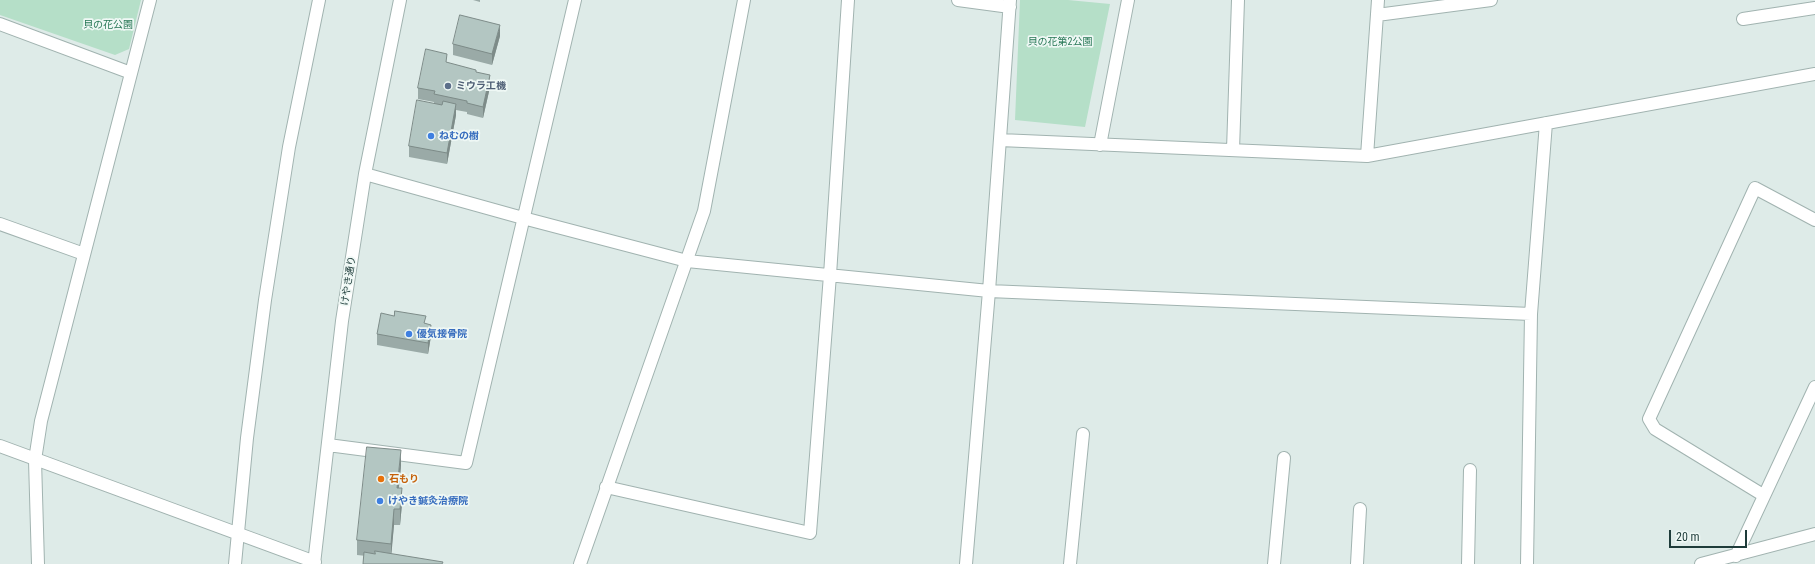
<!DOCTYPE html>
<meta charset="utf-8">
<style>
body{margin:0}
#map{position:relative;width:1815px;height:564px;overflow:hidden;background:#deebe8;font-family:"Roboto Condensed",sans-serif}
canvas{display:block}
.scale{position:absolute;left:1669px;top:530px;width:78px;height:18px;box-sizing:border-box;border:2px solid #1e3c3a;border-top:0;padding-left:5px;font-size:12px;line-height:14px;white-space:nowrap;color:#1e3c3a;-webkit-text-stroke:3px #eff8f5;paint-order:stroke}
</style>
<div id="map">
<canvas width="1815" height="564"></canvas>
<div class="scale">20 m</div>
</div>
<script>
const ctx = document.querySelector('canvas').getContext('2d');
ctx.lineJoin = 'round';
function paint(path, color) { ctx.fillStyle = color; ctx.fill(path, 'evenodd'); }
function strokePath(path, color, width, dash) { ctx.strokeStyle = color; ctx.lineWidth = width; ctx.lineCap = dash ? 'butt' : 'round'; ctx.setLineDash(dash || []); ctx.stroke(path); }
function label(font, color, halo, rows, align = 'center') {
  ctx.font = font + ' "Roboto Condensed","Noto Sans JP",sans-serif'; ctx.lineWidth = 3.5; ctx.setLineDash([]); ctx.textBaseline = 'middle'; ctx.strokeStyle = halo; ctx.fillStyle = color; for (const [text, x, y, turn = 0] of rows) {
    ctx.save(); ctx.translate(x, y); ctx.rotate((+turn || 0) * Math.PI / 180); ctx.textAlign = isNaN(turn) ? turn : align; if (halo) ctx.strokeText(text, 0, 0); ctx.fillText(text, 0, 0); ctx.restore();
  }
}
paint(new Path2D(`
 M0,0H141L129,49L115,55L0,15Z
 M1020,0H1068L1110,4L1085,127L1015,120Z`), '#b5dfc8');
const minor = new Path2D(`
 M958,0L1010,7
 M1377,15L1491,0
 M1743,19L1815,8
 M0,24L131,73
 M1000,140L1367,156L1815,74
 M1100,145L1128,0
 M1233,150L1238,0
 M1367,156L1378,0
 M365,174L523,218L687,261L989,291L1531,314
 M0,224L84,254
 M328,445L466,463L575,0
 M0,446L315,562
 M606,487L810,533L830,275L848,0
 M1763,495L1655,429L1649,419L1755,188L1815,220
 M1736,556L1815,387
 M38,564L35,460L41,421L150,0
 M235,564L247,438L265,300L289,147L319,0
 M314,564L342,321L365,174L400,0
 M580,564L704,211L744,0
 M966,564L989,291L1010,0
 M1070,564L1083,434
 M1274,564L1284,458
 M1357,564L1360,509
 M1468,564L1470,470
 M1527,564L1531,314L1546,123
 M1701,564L1815,534`);
strokePath(minor, '#a1b3b0', 14);
strokePath(minor, '#fff', 12);
paint(new Path2D(`
 M473,0H480V2Z
 M500,36L492,65L453,55V44Z
 M447,63L476,72L490,87L483,118L467,114V112L456,110V115L447,164L409,157V146L434,103V102L418,99V88Z
 M426,324L431,336L428,354L377,345V334Z
 M401,466L399,488L402,504L400,525H394L391,554L443,564L357,555V540Z`), '#9aaaa7');
paint(new Path2D(`
 M500,25V36L492,65V54Z
 M490,75V87L483,118V107Z
 M456,104V115L447,164V153Z
 M431,325V336L428,354V343Z
 M401,450V466L397,504V488Z
 M402,488V504L400,525V509Z
 M394,509V525L391,559V544Z`), '#7d8b88');
const building = new Path2D(`
 M460,15L500,25L492,54L453,44Z
 M426,49L447,54L446,62L476,70V72L490,75L483,107L467,103V101L434,94L435,91L418,88Z
 M417,100L442,105L443,101L456,104L447,153L409,146Z
 M395,311L426,316L424,323L431,325L428,343L377,334L381,313L394,316Z
 M367,447L401,450L397,488H402L400,509H394L391,544L357,540Z
 M375,551L443,562L442,564H363L364,552L375,554Z`);
paint(building, '#b3c6c2');
strokePath(building, '#7d8b88', 1);
for (const [x, y, r, color] of [
 [448,86,4,"#5c6f8a"],
 [431,136,4,"#3f7fe0"],
 [409,334,4,"#3f7fe0"],
 [381,479,4,"#e8710a"],
 [380,501,4,"#3f7fe0"]
]) { const dot = new Path2D(); dot.arc(x, y, r, 0, 2 * Math.PI); ctx.fillStyle = color; ctx.fill(dot); strokePath(dot, '#eff8f5', 1.5); }
label('10px', '#257654', '#eff8f5', [
 ["貝の花公園",108,25],
 ["貝の花第2公園",1060,42]
]);
label('bold 10px', '#4e5e75', '#eff8f5', [
 ["ミウラ工機",456,86]
], 'left');
label('bold 10px', '#366cbe', '#eff8f5', [
 ["ねむの樹",439,136],
 ["優気接骨院",417,334],
 ["けやき鍼灸治療院",388,501]
], 'left');
label('10px', '#1e3c3a', '#eff8f5', [
 ["けやき通り",349,281,-81]
]);
label('bold 10px', '#c56008', '#eff8f5', [
 ["石もり",389,479]
], 'left');
</script>
